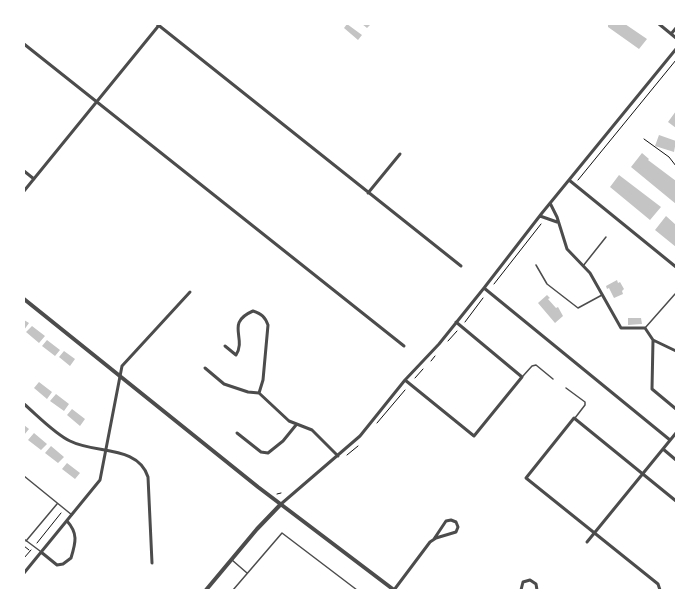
<!DOCTYPE html>
<style>
body{margin:0}
#map{position:relative;width:700px;height:614px;overflow:hidden;background:#fff;font-family:"Times New Roman",serif}
canvas{display:block}
.frame{position:absolute;inset:0;border:25px solid #fff;pointer-events:none}
</style>
<div id="map">
<canvas width="700" height="614"></canvas>
<div class="frame"></div>
</div>
<script>
const ctx = document.querySelector('canvas').getContext('2d');
ctx.lineJoin = 'round';
function paint(path, color) { ctx.fillStyle = color; ctx.fill(path, 'evenodd'); }
function strokePath(path, color, width, dash) { ctx.strokeStyle = color; ctx.lineWidth = width; ctx.lineCap = dash ? 'butt' : 'round'; ctx.setLineDash(dash || []); ctx.stroke(path); }
paint(new Path2D(`
 M347,24L362,35L358,40L344,28Z
 M362,24H371L367,28Z
 M608,24H625L647,39L639,49L608,27Z
 M676,111V128L668,122Z
 M659,135L676,141L674,152L655,146Z
 M642,153L649,159L648,160L676,181V204L631,167Z
 M619,175L661,207L650,220L610,187Z
 M666,216L676,225V247L655,230Z
 M617,280L618,283L620,282L624,289L622,291L623,294L614,298L609,288L607,289L606,286Z
 M547,295L550,298L548,299L556,308L558,307L563,316L555,323L538,303Z
 M628,318H641L642,324L628,325Z
 M24,320L29,323L24,330Z
 M32,326L45,336L39,343L26,332Z
 M47,340L60,350L55,356L42,346Z
 M64,351L75,359L70,366L59,357Z
 M39,382L52,392L47,399L34,388Z
 M56,394L69,404L64,411L50,401Z
 M72,409L85,419L80,426L67,415Z
 M24,425L29,429L24,435Z
 M34,433L47,444L41,450L28,440Z
 M51,446L64,457L58,463L45,453Z
 M67,463L80,473L75,479L62,469Z`), '#c4c4c4');
strokePath(new Path2D(`
 M644,139L669,157L676,166
 M578,180L676,60
 M494,284L541,224
 M465,322L483,298
 M448,341L457,331
 M431,361L435,356
 M415,378L423,369
 M377,423L405,390
 M347,455L358,446
 M277,494L281,493
 M37,543L61,513
 M24,546L29,550
 M24,558L31,550`), '#111', 1);
strokePath(new Path2D(`
 M536,265L547,284L578,308L602,295
 M583,266L606,237
 M645,328L675,294
 M523,376L532,366L536,365L553,379
 M566,388L585,402V405L575,418
 M24,476L72,515
 M24,539L40,551
 M26,541L57,504
 M232,560L247,573
 M233,590L282,533L357,590`), '#4c4c4c', 1.5);
strokePath(new Path2D(`
 M157,24L461,266
 M659,24L676,38
 M671,34L676,28
 M24,44L404,346
 M24,171L34,179
 M569,180L676,267
 M24,191L160,24
 M368,193L400,154
 M550,203L557,217L567,249L590,273L621,328H645L653,340L676,351
 M540,216L557,222
 M484,288L670,440
 M653,340L652,389L676,409
 M225,346L236,355C247,338 225,323 253,311C262,314 265,317 268,325L263,380L259,393
 M205,368L224,384L248,392L259,393L289,421L312,430L338,456
 M405,380L474,436L522,377L456,322
 M24,404C38,416 55,434 70,441C95,454 138,445 148,477L152,563
 M237,433L261,452L268,453L283,441L296,425
 M663,449L676,460
 M281,504L360,436L405,380L439,344L484,288L542,213L676,49
 M587,542L676,433
 M41,552L57,565L63,564L71,558C76,542 78,533 67,521
 M24,573L100,480L122,366L190,292
 M394,590L430,542L436,538L456,532L458,527L456,522L451,520L446,521L434,539
 M521,590L523,582L530,580L536,584L537,590
 M660,590L658,584L526,478L574,418L676,501`), '#4c4c4c', 3);
strokePath(new Path2D(`
 M24,299L258,487L394,590
 M206,590L257,529L281,504`), '#4c4c4c', 4);
</script>
